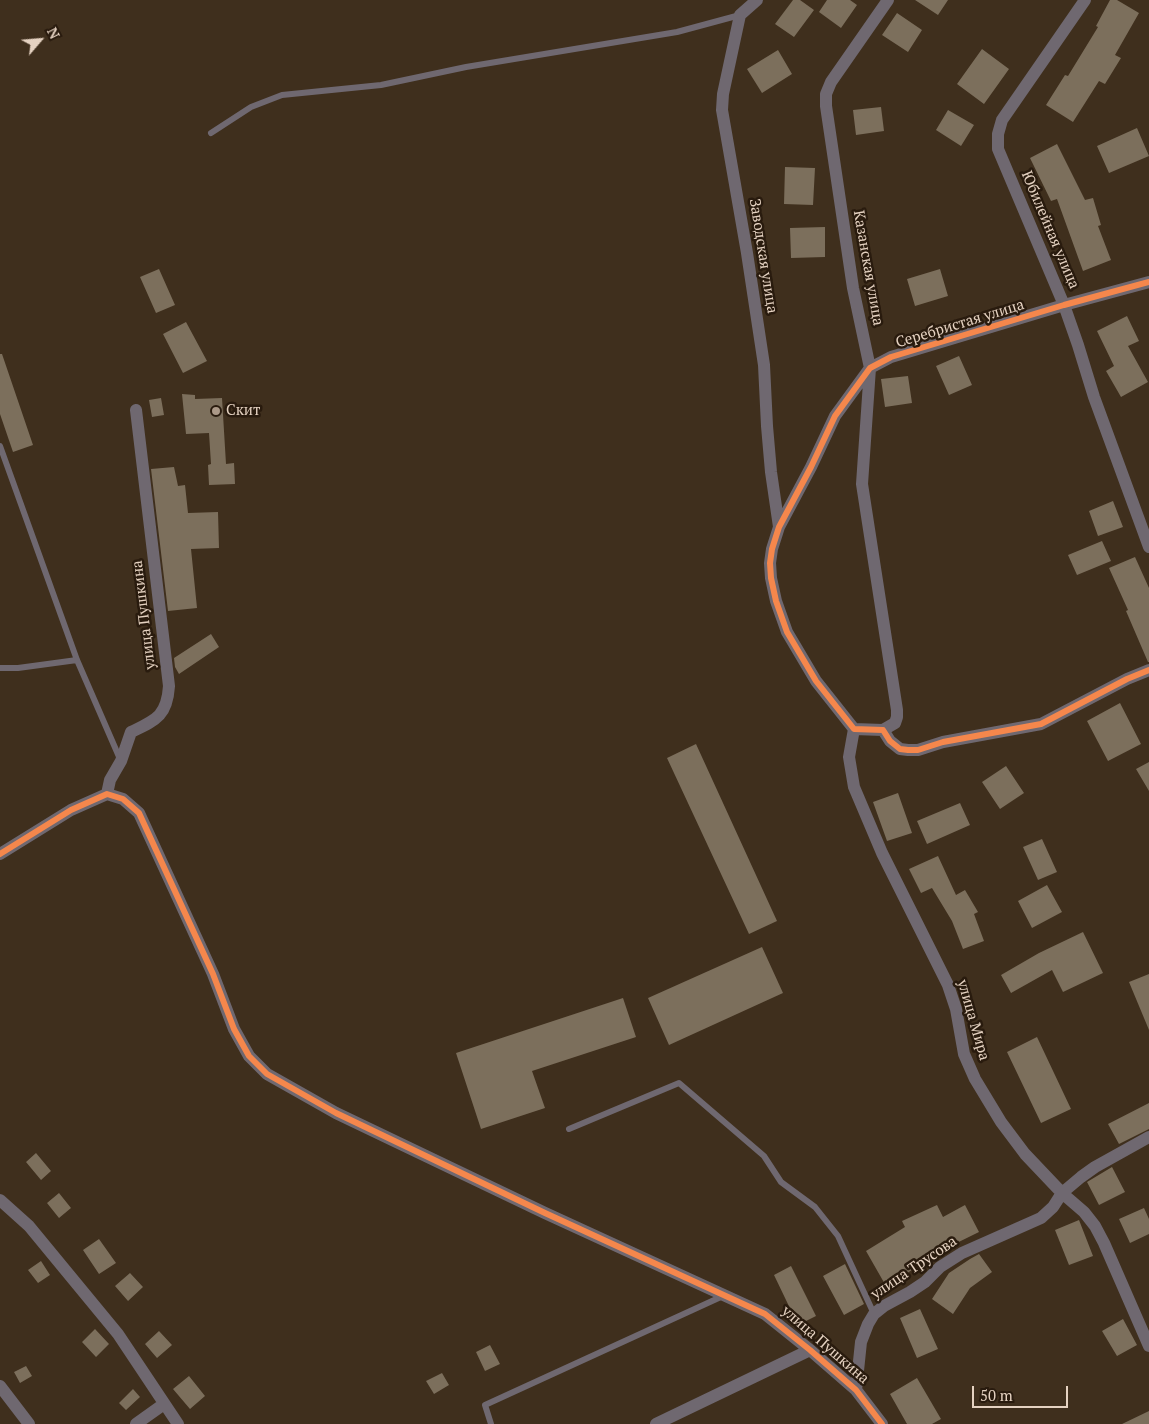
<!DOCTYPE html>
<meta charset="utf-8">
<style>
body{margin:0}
#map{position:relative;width:1149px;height:1424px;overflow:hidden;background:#3f2f1d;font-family:"PT Serif",serif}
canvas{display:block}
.north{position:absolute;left:15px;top:15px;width:50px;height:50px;-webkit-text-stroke:4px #291b0e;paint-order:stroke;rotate:63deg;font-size:14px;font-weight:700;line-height:20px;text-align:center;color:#e5d2c1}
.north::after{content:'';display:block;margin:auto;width:18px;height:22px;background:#e5d2c1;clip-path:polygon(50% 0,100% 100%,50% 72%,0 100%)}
.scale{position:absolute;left:972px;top:1386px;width:96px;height:22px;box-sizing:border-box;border:2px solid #e5d2c1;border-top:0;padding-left:6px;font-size:15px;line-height:18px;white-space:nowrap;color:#e5d2c1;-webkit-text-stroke:4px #291b0e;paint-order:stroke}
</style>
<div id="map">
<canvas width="1149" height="1424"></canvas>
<div class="north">N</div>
<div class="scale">50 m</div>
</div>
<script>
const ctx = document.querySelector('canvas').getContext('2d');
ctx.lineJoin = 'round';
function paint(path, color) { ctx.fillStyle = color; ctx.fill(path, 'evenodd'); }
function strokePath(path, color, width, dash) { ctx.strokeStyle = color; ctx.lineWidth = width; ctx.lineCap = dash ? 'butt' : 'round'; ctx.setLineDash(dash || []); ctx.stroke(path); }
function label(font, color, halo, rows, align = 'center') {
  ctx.font = font + ' "PT Serif",serif'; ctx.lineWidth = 5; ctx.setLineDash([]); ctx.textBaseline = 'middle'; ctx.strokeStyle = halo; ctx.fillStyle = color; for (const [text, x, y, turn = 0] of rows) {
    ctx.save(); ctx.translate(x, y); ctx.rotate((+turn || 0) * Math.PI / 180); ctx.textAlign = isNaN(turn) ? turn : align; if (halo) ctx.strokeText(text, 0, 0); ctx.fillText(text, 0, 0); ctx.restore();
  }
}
paint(new Path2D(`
 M793,0H800L814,10L794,37L775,24Z
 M827,0H850L857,5L841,28L819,12Z
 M915,0H948L938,15Z
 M1110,0H1117L1139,13L1115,55L1121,58L1105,84L1099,81L1073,122L1046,105L1065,75L1068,76L1098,27L1096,26Z
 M897,13L922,30L908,52L882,35Z
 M982,49L1009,69L984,104L957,84Z
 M778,50L792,74L762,93L747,69Z
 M881,107L884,131L856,135L853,110Z
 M948,110L974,125L961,146L936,130Z
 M1137,128L1149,156L1109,173L1097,146Z
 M1057,144L1085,200L1093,198L1101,225L1098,226L1111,260L1083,271L1057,199L1051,201L1030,158Z
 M785,167L815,168L813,205L784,204Z
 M825,227V257L791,258L790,228Z
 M159,269L175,305L156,313L140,277Z
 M940,269L948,296L915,306L907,279Z
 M1127,316L1139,341L1128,346L1148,382L1121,397L1106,371L1114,366L1097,331Z
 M186,322L207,361L183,373L163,334Z
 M0,354H2L33,445L13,452L0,414Z
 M959,356L972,385L949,395L936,366Z
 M908,376L912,403L885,407L881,379Z
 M182,394L195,395V399L222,398L226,464L234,463L235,484L209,485L208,465L211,464L209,433L186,434Z
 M161,398L164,415L152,417L149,400Z
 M174,467L178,486L185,485L188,513L218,512L219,548L191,549L197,608L168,611L151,469Z
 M1113,501L1123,527L1098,536L1089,511Z
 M1102,541L1111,561L1077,575L1068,555Z
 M1135,557L1149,588V662H1148L1126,611L1128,610L1109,568Z
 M211,634L219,647L179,674L175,667L174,658Z
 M1120,703L1141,744L1108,761L1087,721Z
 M696,744L777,921L749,934L667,758Z
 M1149,762V791L1136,769Z
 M1006,766L1024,793L1000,809L982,782Z
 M898,793L912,833L887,841L873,802Z
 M960,803L970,825L927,844L917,821Z
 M1042,839L1057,872L1038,880L1023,847Z
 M938,856L956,895L965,890L978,912L974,914L984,941L963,949L952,921L932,888L921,893L909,869Z
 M1047,885L1062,912L1032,928L1018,901Z
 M1083,932L1103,973L1063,992L1052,970L1011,993L1001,975L1039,953Z
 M762,947L783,993L669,1045L648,998Z
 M1149,974V1030L1129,982Z
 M623,998L636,1037L532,1071L545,1108L481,1129L456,1053Z
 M1037,1037L1071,1109L1041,1123L1007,1052Z
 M1149,1103V1129L1119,1144L1108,1124Z
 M36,1153L51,1171L41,1180L26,1162Z
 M1112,1167L1125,1192L1099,1205L1087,1182Z
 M59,1193L71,1208L59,1218L47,1203Z
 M937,1205L943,1217L965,1205L979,1232L910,1266L912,1270L886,1286L866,1251L905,1227L902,1221Z
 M1144,1208L1149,1219V1234L1130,1243L1119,1219Z
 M1079,1220L1093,1256L1069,1265L1055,1230Z
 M99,1239L116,1263L99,1274L83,1250Z
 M979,1254L992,1272L970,1288L953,1314L932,1299L949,1273L970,1259Z
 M41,1261L50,1275L38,1283L28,1270Z
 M845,1264L864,1304L844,1315L823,1276Z
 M791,1266L816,1316L798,1325L774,1275Z
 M130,1273L143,1287L128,1301L115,1286Z
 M920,1309L938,1349L917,1358L900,1318Z
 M1123,1319L1137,1345L1117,1356L1102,1331Z
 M95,1329L109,1344L96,1357L82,1342Z
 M159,1331L172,1345L157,1358L145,1344Z
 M490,1345L500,1364L485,1371L476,1352Z
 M26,1366L32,1376L20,1383L14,1372Z
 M442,1373L449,1385L434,1394L426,1381Z
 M189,1376L205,1396L190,1409L173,1389Z
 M917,1378L941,1419L932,1424H907L890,1394Z
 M133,1389L140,1397L126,1410L119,1403Z
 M1149,1411V1424H1122Z`), '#7c6f5c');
strokePath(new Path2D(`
 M211,133L251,107L282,95L381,85L466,67L677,32L740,15
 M0,446L77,660L120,759
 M0,668H18L77,660
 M569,1129L679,1083L764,1156L781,1182L815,1207L838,1236L874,1314
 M491,1424L485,1405L723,1296`), '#6f6870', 6);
strokePath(new Path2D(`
 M757,0L740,15L723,94L722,110L747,253L764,365L767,426L771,472L779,527
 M1085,0L1002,120L998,134V149L1064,305L1078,345L1094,397L1149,547
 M1149,282L1064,305L891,357L870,368L835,416L811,467L779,527L772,549L770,563L771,578L776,601L787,632L816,681L854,729L883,730L890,741L900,749L908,750H918L943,742L1041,724L1127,679L1149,670
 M854,729L849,757L854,787L882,853L948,985L956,1009L964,1054L975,1079L1001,1122L1025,1154L1062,1193L1084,1212L1095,1226L1104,1243L1149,1346
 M883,730L895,723L897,717V710L862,484L870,368L853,288L826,106V94L831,82L888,0
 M107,794L110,780L121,761L131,732C156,720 167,716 169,686L136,410
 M0,854L71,810L107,794L123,799L139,813L213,974L234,1029L249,1056L267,1074L336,1113L545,1213L765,1314L810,1350L856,1390L882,1424
 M0,1200L29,1226L118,1334L178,1424
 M0,1386L29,1424
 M856,1390L861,1342L868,1324L874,1314L884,1306L910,1292L925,1282L940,1267L962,1253L1041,1218L1053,1207L1062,1193L1081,1177L1095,1167L1149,1137
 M136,1424L164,1404
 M656,1424L810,1350`), '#6f6870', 12);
strokePath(new Path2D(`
 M1149,282L1064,305L891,357L870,368L835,416L811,467L779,527L772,549L770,563L771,578L776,601L787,632L816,681L854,729L883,730L890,741L900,749L908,750H918L943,742L1041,724L1127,679L1149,670
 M0,854L71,810L107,794L123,799L139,813L213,974L234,1029L249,1056L267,1074L336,1113L545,1213L765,1314L810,1350L856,1390L882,1424`), '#f5874c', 6);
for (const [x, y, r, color] of [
 [216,411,5,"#ab9988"]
]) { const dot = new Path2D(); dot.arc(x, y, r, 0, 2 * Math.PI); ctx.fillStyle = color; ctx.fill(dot); strokePath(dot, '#291b0e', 2); }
label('15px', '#e5d2c1', '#291b0e', [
 ["Юбилейная улица",1050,230,67],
 ["Заводская улица",763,256,81],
 ["Казанская улица",868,268,80],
 ["Серебристая улица",960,324,-17],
 ["улица Пушкина",144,615,-97],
 ["улица Мира",973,1020,74],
 ["улица Трусова",914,1268,-34],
 ["улица Пушкина",825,1345,41]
]);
label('15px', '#e5d2c1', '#291b0e', [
 ["Скит",226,411]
], 'left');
</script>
